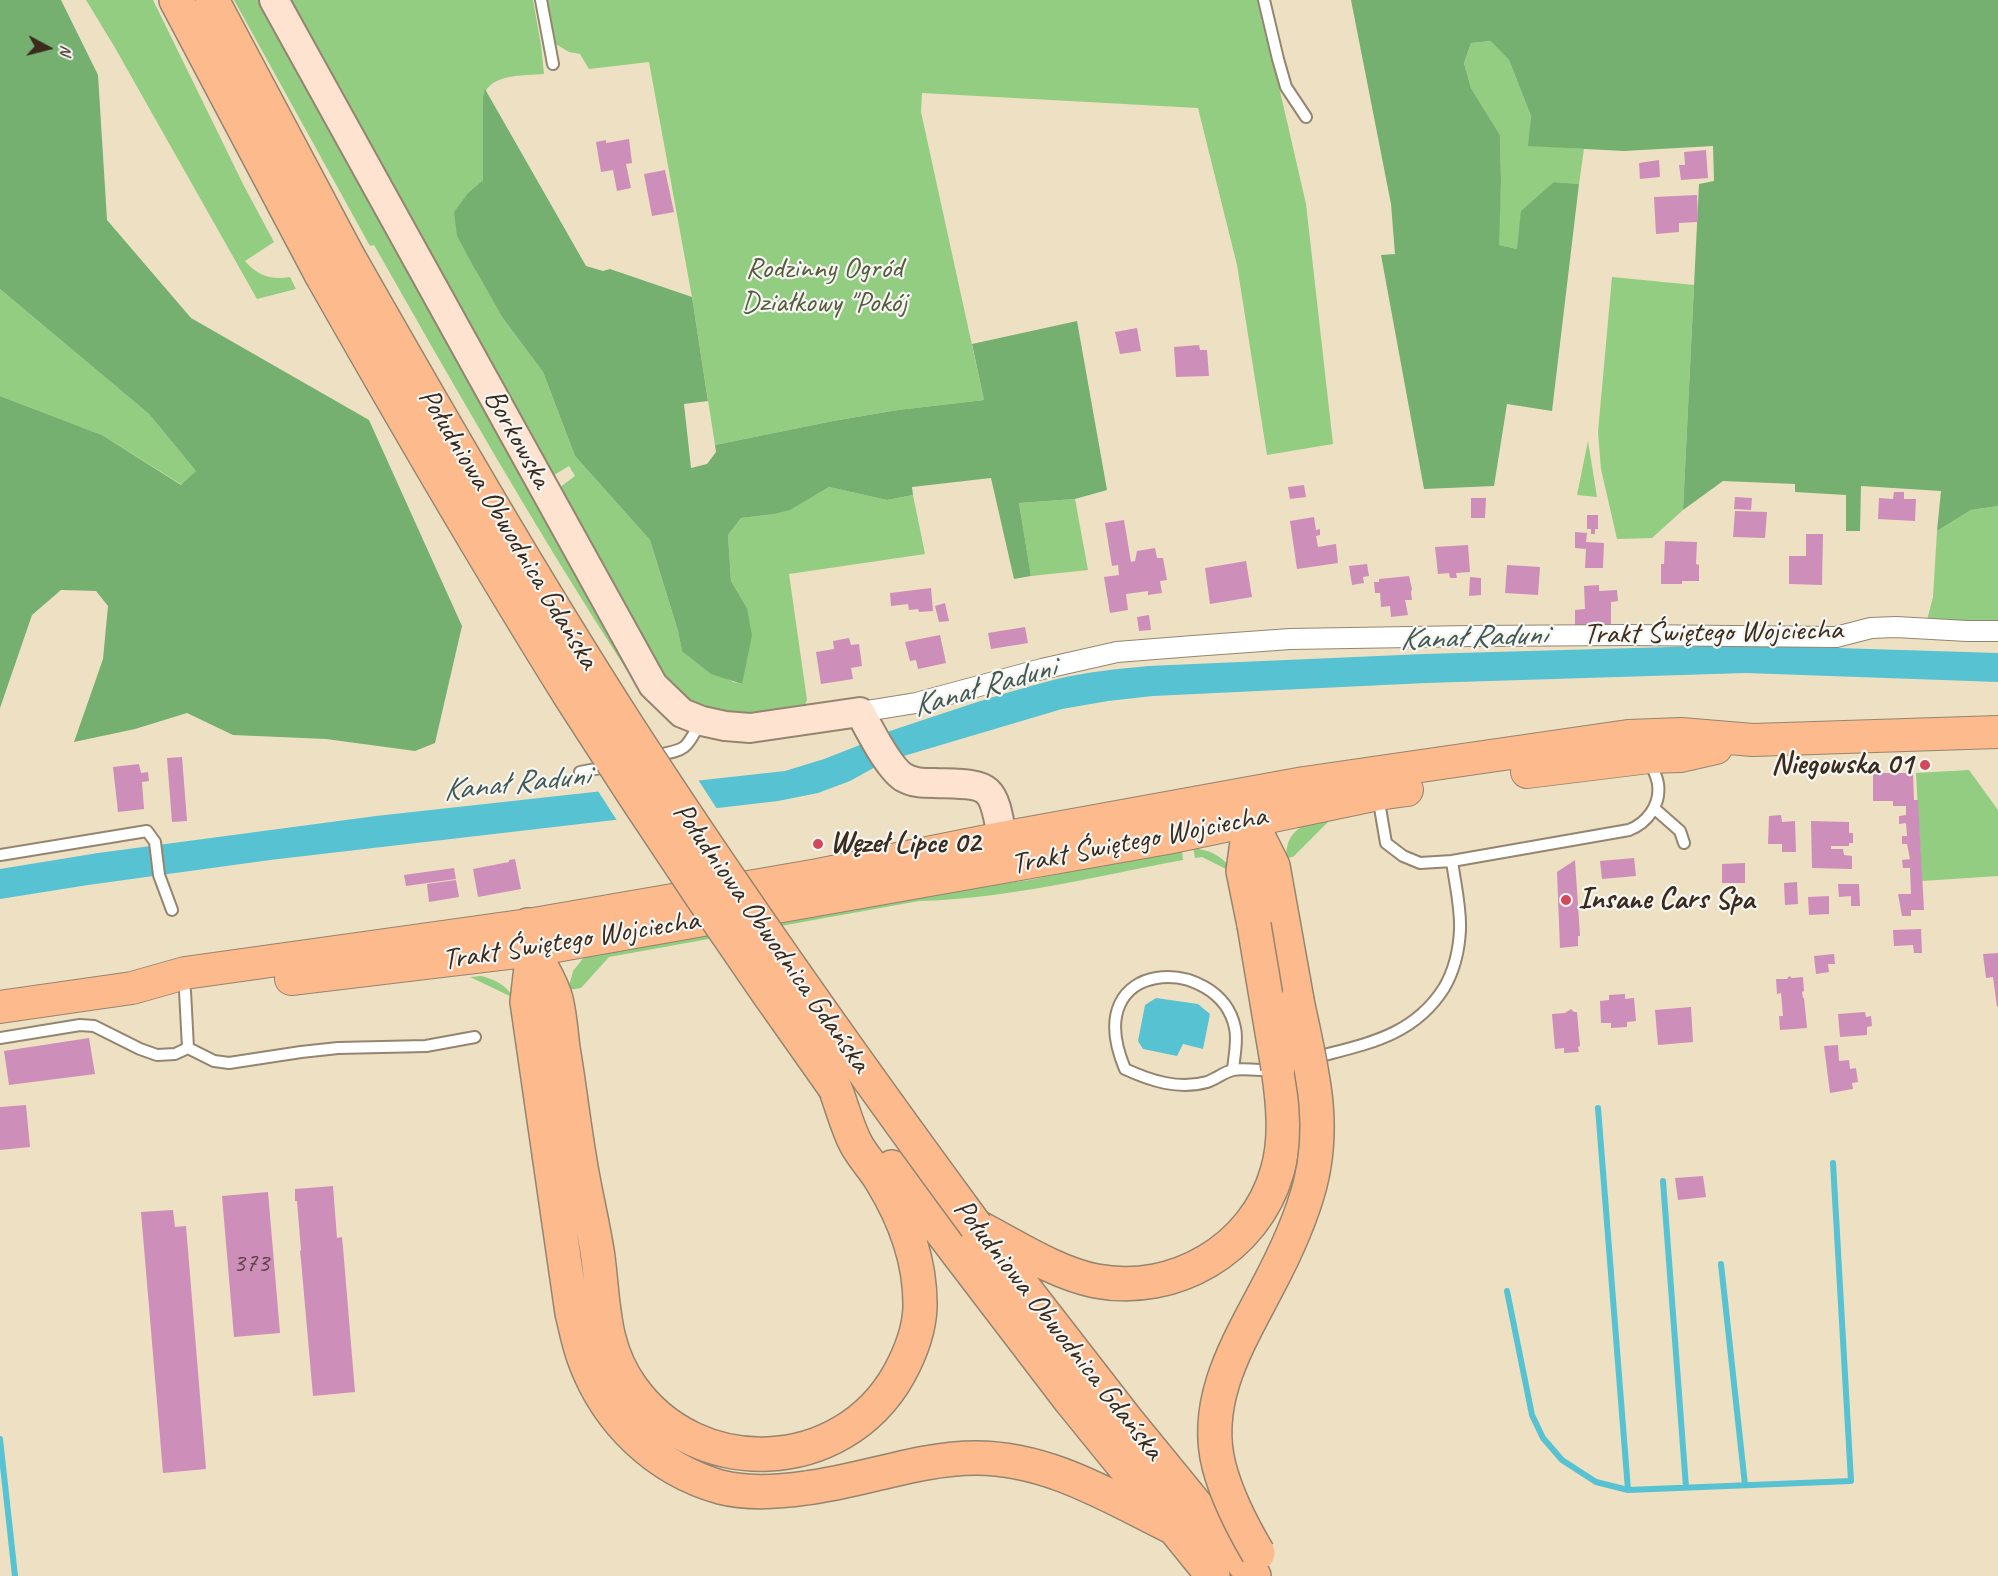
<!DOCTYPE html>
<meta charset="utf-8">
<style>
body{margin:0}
#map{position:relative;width:1998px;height:1576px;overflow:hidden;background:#eee0c2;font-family:Caveat,sans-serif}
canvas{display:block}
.north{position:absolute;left:18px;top:18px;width:60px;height:60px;-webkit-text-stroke:4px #f6f6f2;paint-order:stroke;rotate:97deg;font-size:16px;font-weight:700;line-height:24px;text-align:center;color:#3b2a1e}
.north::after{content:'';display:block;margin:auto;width:21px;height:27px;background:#3b2a1e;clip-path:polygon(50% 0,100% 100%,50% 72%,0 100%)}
</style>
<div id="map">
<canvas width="1998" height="1576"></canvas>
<div class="north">N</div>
</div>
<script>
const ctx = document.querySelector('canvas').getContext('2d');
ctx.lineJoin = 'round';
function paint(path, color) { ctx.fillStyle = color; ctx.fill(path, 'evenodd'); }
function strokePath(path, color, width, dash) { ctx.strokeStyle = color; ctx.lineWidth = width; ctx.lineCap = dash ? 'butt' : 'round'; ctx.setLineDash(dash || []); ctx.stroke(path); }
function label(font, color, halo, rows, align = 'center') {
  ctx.font = font + ' Caveat,sans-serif'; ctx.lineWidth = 4.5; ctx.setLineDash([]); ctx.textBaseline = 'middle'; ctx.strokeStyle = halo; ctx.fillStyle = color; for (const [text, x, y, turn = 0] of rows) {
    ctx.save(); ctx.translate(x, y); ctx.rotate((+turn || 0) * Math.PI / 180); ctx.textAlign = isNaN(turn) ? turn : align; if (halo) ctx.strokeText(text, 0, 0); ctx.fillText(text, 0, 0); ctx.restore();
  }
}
paint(new Path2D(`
 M86,0H153L244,186L274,242L245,261C258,276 271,280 290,277L296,289L257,299L114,46Z
 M234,0H259L315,98L627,668L626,669C537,531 455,388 374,245L370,246Z
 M285,0H533L541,45L544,74C523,76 490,73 483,97V180L469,192L476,271L502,317L543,372L575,456L650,540L678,631L682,650L733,682L742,684L747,608L731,581L728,535L741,518L775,514L789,510L829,487L887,500L913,495L925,554L789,574L807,700L802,712L748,717L718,713L688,702L663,677L555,491L575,476L569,466L554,475L546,473Z
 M547,0H1259L1306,204L1333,444L1267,455L1237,265L1198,108L922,93L921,112L984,400L898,410L833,421L715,445L692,297L649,62L589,69L580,54L569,52L554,43Z
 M1492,41L1509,60L1531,116L1529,145L1584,149L1579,184L1554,182L1517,249L1498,245L1501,181L1500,135L1471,88L1464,63L1471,43Z
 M1612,277L1694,285L1683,510L1652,538L1617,539L1601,469L1598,432Z
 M0,289L149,414L196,471L182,485L102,435L0,396Z
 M1588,441L1597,497L1577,495Z
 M1075,499L1088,570L1031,576L1019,503Z
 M1998,506V622L1927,620L1933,597L1937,531L1971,510Z
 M1969,770L1998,810V876L1922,881L1916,773Z
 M1337,813L1293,857L1286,858C1286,825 1311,822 1337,813Z
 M1193,848C1210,850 1220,855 1231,868L1226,869L1202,857L1195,858Z
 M1182,850L1183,860C1096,876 1008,899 919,901L609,957L581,988L568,990L573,971L585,956L958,890L1030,880L1099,866L1103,867L1106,864L1174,852L1178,853Z
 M481,976C494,979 506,985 514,998L470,977Z`), '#92cd82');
paint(new Path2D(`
 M0,0H61L98,75L107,220L191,318L369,420L462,626L435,743L415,751L326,739L233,735L187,713L135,729L74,742L103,659L108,606L96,591L61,590L32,615L0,708V396L102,435L181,485L196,471L149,414L0,289Z
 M1351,0H1998V506L1971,510L1937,531L1941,491L1861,486L1860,531H1846V495L1795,492V484L1723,481L1683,510L1699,184L1714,181L1713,146L1624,151L1528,146L1531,116L1509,60L1491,41L1471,43L1464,63L1471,88L1500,135L1501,181L1499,245L1517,249L1521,211L1554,182L1579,184L1552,411L1507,404L1494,486L1424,489L1381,255L1395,254L1391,204Z
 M485,89L586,266L603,271L610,269L692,297L708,401L684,404L691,468L707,464L716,452L715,445L833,421L898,410L984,400L972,344L1077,321L1107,490L1075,499L1019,503L1031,576L1014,579L991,478L912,487L913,495L887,500L829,487L790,510L775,514L741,518L728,535L731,581L747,608L752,635L742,684L711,674L682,651L678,631L650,540L575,456L543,372L502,317L476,271L457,236L454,212L469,192L483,180V97Z`), '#75b070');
paint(new Path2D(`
 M1740,645L1998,653V682L1746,673L1426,683L1153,696L1108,701L1062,709L897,758L881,734C939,715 997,694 1057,679C1087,672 1117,669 1148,666L1424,654Z
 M865,743L879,765L850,781L818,793L778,801L270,860L88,885L0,899V869L98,853L376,816L785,771L824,759Z
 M1156,998L1198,1004L1210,1014L1203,1049L1183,1044L1177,1056L1143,1049L1138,1041L1145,1005Z`), '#57c2d2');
paint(new Path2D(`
 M697,778L719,812L618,822L596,788Z`), '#eee0c2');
strokePath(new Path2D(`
 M1598,1108L1628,1490
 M1663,1181L1686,1487
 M1721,1264L1745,1485
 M1507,1291L1532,1415L1543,1438L1562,1460L1596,1482L1628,1490L1851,1481L1833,1163
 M0,1439L15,1576`), '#57c2d2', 6);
paint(new Path2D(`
 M629,139L632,163L626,164L631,188L617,191L613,170L601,172L596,142L606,140V143Z
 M1706,150L1708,178L1681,180L1679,165H1685L1684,152Z
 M1659,160L1660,177L1640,179L1639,163Z
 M665,170L674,212L652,216L644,174Z
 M1697,195L1698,222L1679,223V232L1656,234L1654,197Z
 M1137,328L1141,351L1120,354L1115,332Z
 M1199,345L1200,350H1207L1209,376L1176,377L1174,347Z
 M1304,485L1306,497L1290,499L1288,487Z
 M1894,492H1904V499H1916L1915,521L1878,519L1879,498L1893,499Z
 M1735,497L1752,498L1751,510L1734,509Z
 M1471,498H1486L1485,518H1471Z
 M1735,511L1767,512L1765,538L1733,537Z
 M1587,515H1598V529H1595V534H1591V529H1587Z
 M1314,517L1316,530L1320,529V535L1316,536L1318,547L1336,544L1338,563L1297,569L1290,521Z
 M1124,520L1131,562L1135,561L1137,551L1155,548L1157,558H1163L1167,580L1160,581L1162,593L1148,595V591L1126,594L1128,610L1110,613L1104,577L1119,575L1118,565L1112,566L1105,523Z
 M1575,532L1587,533L1586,542L1604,543L1603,568H1585L1586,549L1575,548Z
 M1806,534H1823L1822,585L1789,584V556H1806Z
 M1665,541L1697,542L1696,564L1699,565V581H1682V584H1661V564H1664Z
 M1468,545L1470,572L1456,573L1457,578H1450L1449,573L1438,574L1435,547Z
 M1246,561L1252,597L1210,604L1205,568Z
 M1367,564L1369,576L1363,577L1364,583L1352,585L1349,566Z
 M1507,565L1540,567L1538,595L1505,593Z
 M1409,576L1412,589L1411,592L1412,600H1405L1408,615L1391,617L1390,606L1381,607L1380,593H1375L1374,582H1379V579Z
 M1470,577L1481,578V595L1469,596Z
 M1599,585V591L1617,590L1618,601L1611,602V624L1575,626V610L1585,609L1584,586Z
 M931,588L933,611L919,612L918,609L909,610L908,604L891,606L890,593Z
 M945,603L949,621L939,622L935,606Z
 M1149,615L1151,630L1139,631L1137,617Z
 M1025,627L1028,643L991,649L988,633Z
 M940,635L946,663L918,669L916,660L910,661L905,642Z
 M849,638L851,645L859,644L862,666L851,668L853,679L821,684L816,652L834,649L833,641Z
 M182,757L187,821L172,822L167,758Z
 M139,764L141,773L148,772L149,781L142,782L144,809L118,812L113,767Z
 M1873,773H1913L1914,800H1918L1924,910H1911V916H1902L1898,894H1911L1910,868H1903L1902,860L1910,859L1907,844H1902V836H1907L1906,823L1899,824V816L1906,815V806H1893V801H1873Z
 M1781,815L1782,822L1795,821L1796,852H1782V844H1768L1769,816Z
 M1811,821L1849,822V833H1853V843H1849V846H1831V849H1843L1844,855L1852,856V869L1812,868Z
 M1634,858L1636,876L1602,879L1600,861Z
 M515,859L521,889L478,897L473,869L509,862V860Z
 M1575,860L1580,936H1578V946L1560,948L1557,872Z
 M1745,863V883H1722V864Z
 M454,868L456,879L406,886L404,875Z
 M456,880L459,897L429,902L427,884Z
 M1797,882L1798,904L1785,905L1784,883Z
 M1838,884H1859L1860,906H1851V896L1839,897Z
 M1829,896V914L1809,915L1808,897Z
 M1921,929L1922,953H1914L1913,945L1894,946L1893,930Z
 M1998,953V1006L1997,1007L1993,977L1986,978L1983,954Z
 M1834,954L1835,964H1828L1829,972L1816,974L1814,956Z
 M1789,976L1792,978L1803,977L1804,991L1802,992L1803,998H1804L1807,1028L1780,1030L1779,1016H1783L1781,993L1777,994L1776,979H1787Z
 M1625,994V999L1634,998L1636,1021L1627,1022V1027L1611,1028V1023H1601L1600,1001L1609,1000V995Z
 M1691,1007L1693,1042L1658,1045L1655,1010Z
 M1571,1009L1574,1012H1577L1580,1046L1578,1047L1579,1052L1564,1053V1048L1555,1049L1552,1014L1565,1013Z
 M1865,1012L1866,1017L1871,1016L1872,1026L1867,1027V1035L1840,1037L1838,1014Z
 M89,1038L95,1074L9,1085L4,1051Z
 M1838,1045L1839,1061L1849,1060L1850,1069L1856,1068L1858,1082L1852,1083L1853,1089L1830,1093L1824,1046Z
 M26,1105L30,1147L0,1150V1107Z
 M1703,1176L1706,1197L1678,1200L1675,1178Z
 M333,1186L337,1238L342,1237L343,1247L355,1392L313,1396L301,1260L300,1251L301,1250L297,1201H295V1189Z
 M268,1192L280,1333L234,1337L222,1196Z
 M173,1210L175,1227L186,1226L206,1469L163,1473L141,1212Z`), '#ce8eba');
const lane = new Path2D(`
 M541,0L553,64
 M1264,0L1278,59L1286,87L1306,117
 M653,756C687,749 684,752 701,721
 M580,772L611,766
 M1378,796L1386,843L1403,856L1420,863L1452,861L1629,830C1647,823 1661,805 1658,784C1657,776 1652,768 1650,761
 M1655,809L1680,831L1684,843
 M0,855L147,831L155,842L159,875L172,910
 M185,991L188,1048
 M0,1038L80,1025L94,1026L140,1049L157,1055L175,1054L188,1048L214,1061L229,1063L301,1052L338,1048L426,1046L475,1037
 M1313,1058C1365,1044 1413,1037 1444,988C1454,971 1459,950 1460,930C1461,907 1455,884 1452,861
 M1233,1070C1234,1057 1238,1040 1235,1028C1220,954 1077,955 1125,1069C1151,1081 1179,1090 1207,1082C1216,1079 1224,1072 1233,1070C1247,1067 1259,1073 1275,1068`);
const street = new Path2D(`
 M860,712L916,703L1042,669L1117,652L1193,646L1290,639L1472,636L1629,635L1836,637L1871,628L1896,627L1967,631H1998`);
const secondary = new Path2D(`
 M274,0L653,685L682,713L702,721L725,726L750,728L860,712C869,729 888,767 903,777C913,783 923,783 934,783C989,785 993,781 1002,838`);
const primary = new Path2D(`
 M1527,772L1649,757L1681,756L1716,748
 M291,979L533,950L1167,838L1378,794L1407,790
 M0,1007L132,988L185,973L528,925L818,875L1002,838L1304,783L1628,736L1681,734L1753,740L1998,732`);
const highway = new Path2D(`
 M176,0L321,274
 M212,0L349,258
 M1245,795L1250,820L1273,866L1297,1000
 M1250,820L1243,871L1254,925
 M528,925L533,950L527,1002L572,1313C576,1329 579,1346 585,1361C608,1422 657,1469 720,1487C747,1494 779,1492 806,1488C864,1481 918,1458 976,1458C1048,1458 1109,1496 1172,1527
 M533,950C540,966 552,983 556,999C560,1015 561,1032 563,1048C569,1083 573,1119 579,1155C584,1189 593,1223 598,1257C604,1304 602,1346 631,1387C697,1481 842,1476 899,1374C910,1354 919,1331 920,1308C921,1261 905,1219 881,1180C873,1167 863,1157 856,1144C847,1127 842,1106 835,1088
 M892,1167L1070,1400L1213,1576
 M976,1226C1013,1245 1055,1273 1096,1281C1174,1296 1255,1249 1277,1172C1287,1139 1283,1102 1278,1068
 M981,1232L1129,1423L1254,1576`);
strokePath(lane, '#948570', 14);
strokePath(street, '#948570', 22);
strokePath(secondary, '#948570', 32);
strokePath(primary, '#948570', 34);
strokePath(highway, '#948570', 36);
strokePath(lane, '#fff', 10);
strokePath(street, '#fff', 20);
strokePath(secondary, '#fee3d1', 28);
strokePath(primary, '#fcba8d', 32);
strokePath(highway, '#fcba8d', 33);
const highwayBridge = new Path2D(`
 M349,258C439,416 530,574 628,727C738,897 856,1063 976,1226
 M321,274C402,417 485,560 572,699C656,831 744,961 835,1088
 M1254,925L1278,1068
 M1258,1553C1242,1526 1227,1497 1219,1466C1202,1400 1239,1342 1268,1286C1285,1254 1301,1219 1310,1185C1327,1119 1310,1064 1297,1000`);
strokePath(highwayBridge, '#948570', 36, []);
strokePath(highwayBridge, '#fcba8d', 33);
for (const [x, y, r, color] of [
 [1925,765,6,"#d1495b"],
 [818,844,6,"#d1495b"],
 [1566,900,6,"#d1495b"]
]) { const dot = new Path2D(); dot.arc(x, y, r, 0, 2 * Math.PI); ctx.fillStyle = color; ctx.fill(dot); strokePath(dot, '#f6f6f2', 2); }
label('27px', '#604345', null, [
 ["373",251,1264]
]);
label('30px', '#555b3c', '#f6f6f2', [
 ["Rodzinny Ogród",824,269],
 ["Działkowy \"Pokój",824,303]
]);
label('30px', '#3b2a1e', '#f6f6f2', [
 ["Borkowska",517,439,61],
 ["Południowa Obwodnica Gdańska",508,529,59],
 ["Trakt Świętego Wojciecha",1713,633,-1],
 ["Trakt Świętego Wojciecha",1139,841,-11],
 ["Południowa Obwodnica Gdańska",771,938,55],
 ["Trakt Świętego Wojciecha",571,941,-9],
 ["Południowa Obwodnica Gdańska",1058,1330,52]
]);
label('bold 30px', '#3b2a1e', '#f6f6f2', [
 ["Niegowska 01",1913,765,"right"],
 ["Węzeł Lipce 02",830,844],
 ["Insane Cars Spa",1578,900]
], 'left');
label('italic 32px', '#435854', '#f6f6f2', [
 ["Kanał Raduni",1473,638,-2],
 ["Kanał Raduni",984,688,-16],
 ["Kanał Raduni",516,784,-6]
]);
</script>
